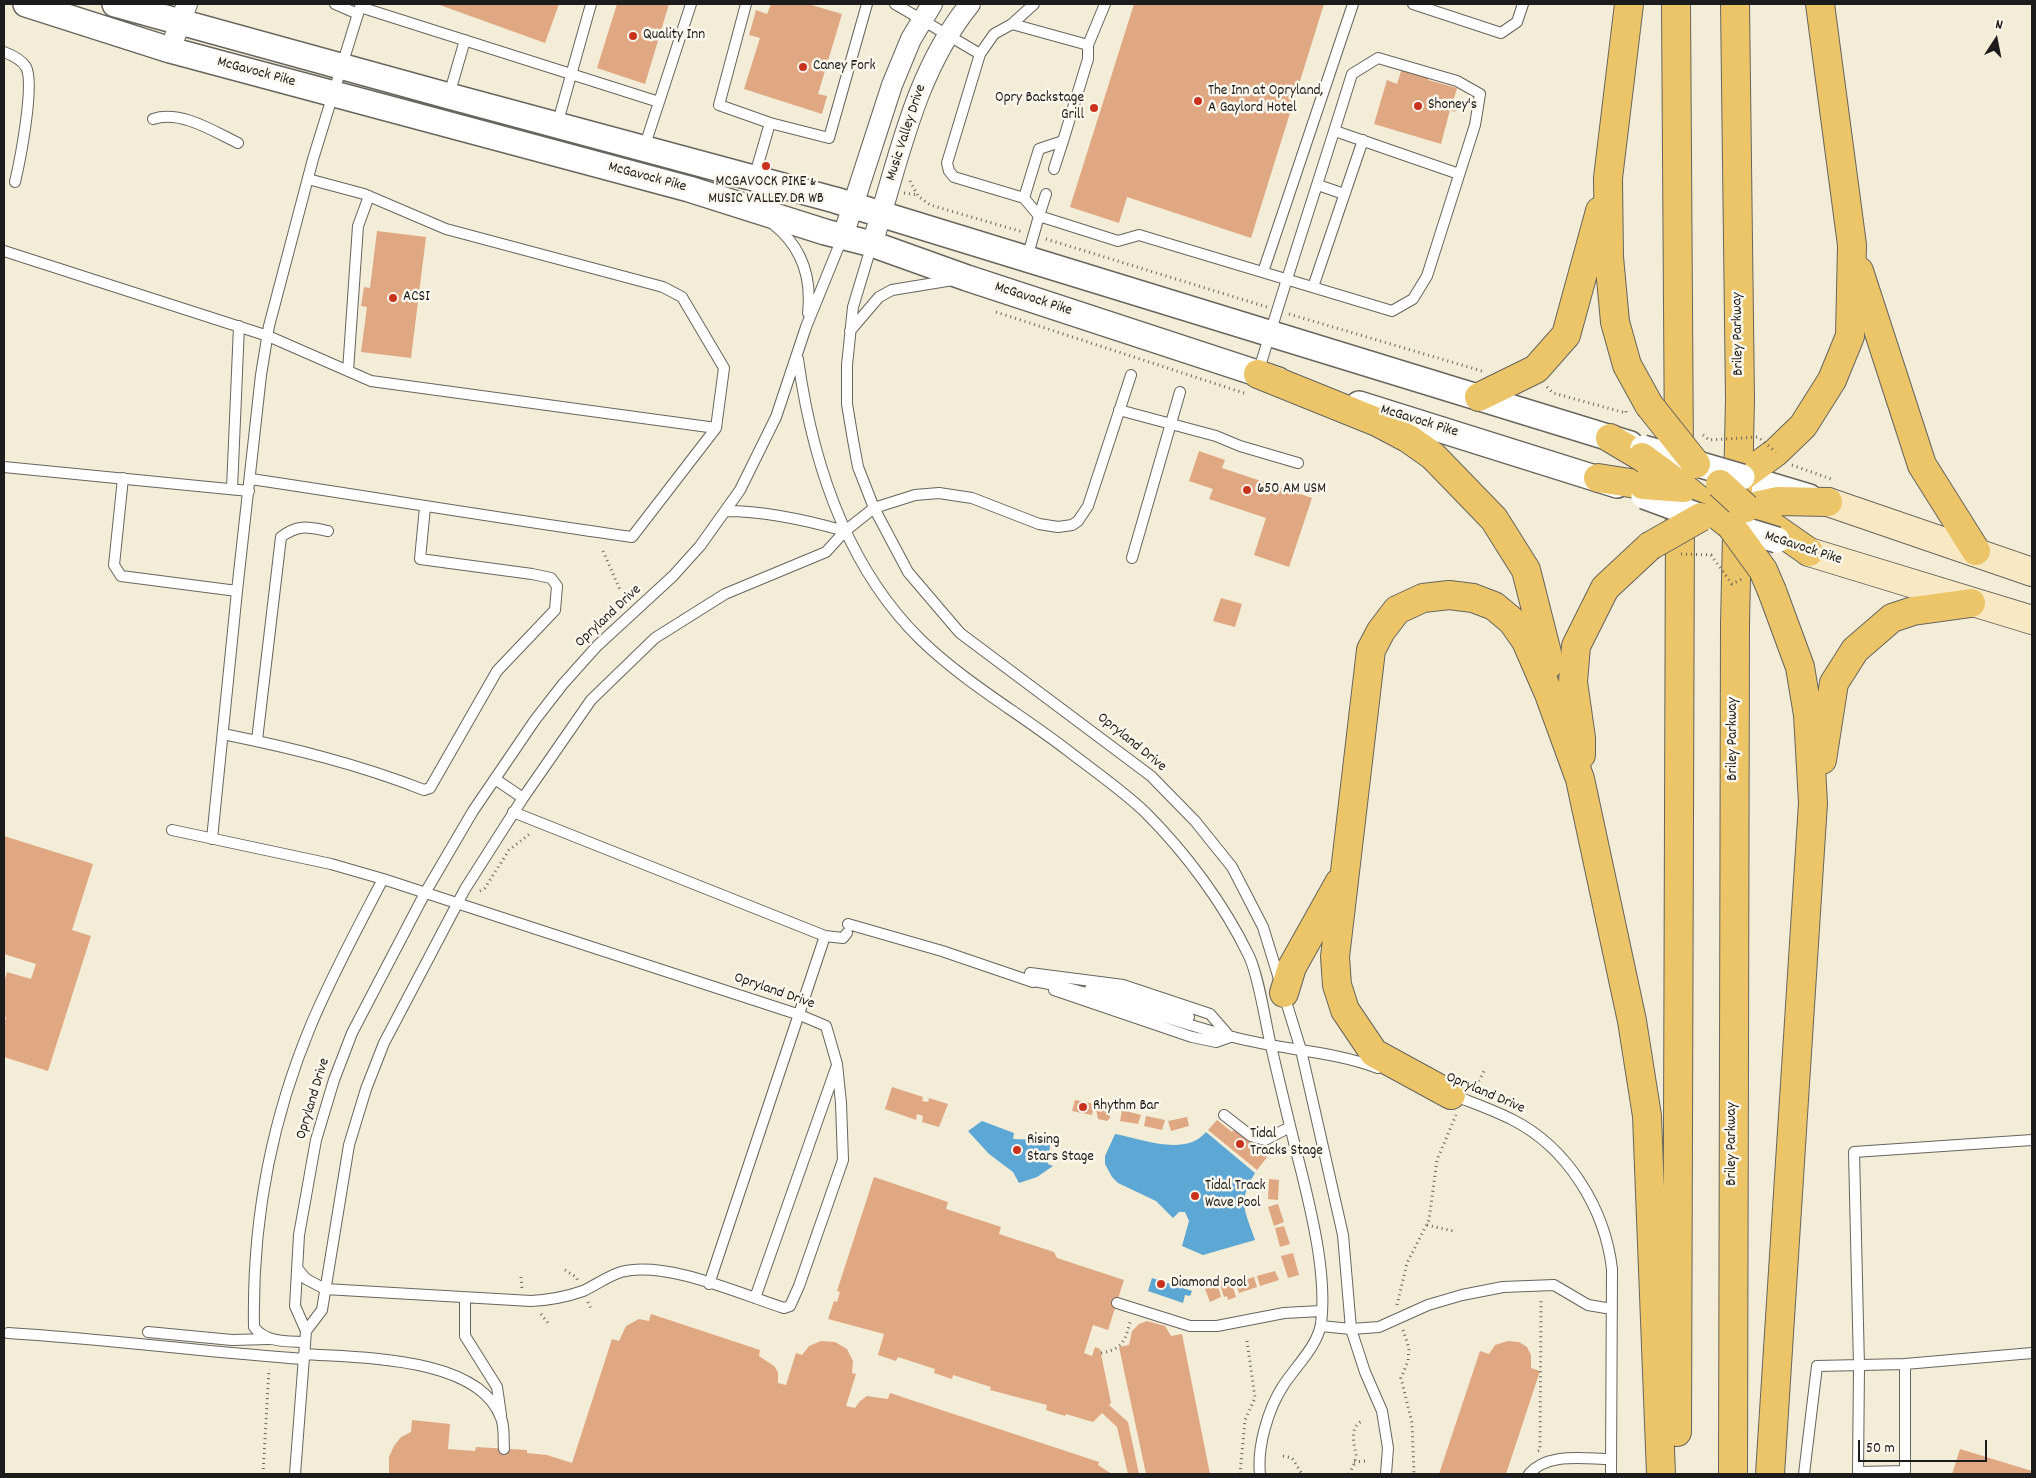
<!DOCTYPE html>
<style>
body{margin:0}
#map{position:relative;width:2036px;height:1478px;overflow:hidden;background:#f3ecd6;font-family:Dekko,sans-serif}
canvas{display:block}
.frame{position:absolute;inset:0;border:5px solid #1c1c1c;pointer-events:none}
.north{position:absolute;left:1971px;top:15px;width:50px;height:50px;-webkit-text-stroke:4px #fbf7ec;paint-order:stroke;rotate:11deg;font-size:14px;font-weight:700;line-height:20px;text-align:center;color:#1c1c1c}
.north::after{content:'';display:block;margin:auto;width:18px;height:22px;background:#1c1c1c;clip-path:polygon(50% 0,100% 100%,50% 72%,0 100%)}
.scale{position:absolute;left:1858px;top:1440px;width:129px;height:22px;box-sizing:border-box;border:2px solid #1c1c1c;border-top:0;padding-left:6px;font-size:15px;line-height:18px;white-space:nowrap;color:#1c1c1c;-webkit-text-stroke:4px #fbf7ec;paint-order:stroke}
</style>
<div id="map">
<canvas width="2036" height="1478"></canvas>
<div class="frame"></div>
<div class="north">N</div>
<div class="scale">50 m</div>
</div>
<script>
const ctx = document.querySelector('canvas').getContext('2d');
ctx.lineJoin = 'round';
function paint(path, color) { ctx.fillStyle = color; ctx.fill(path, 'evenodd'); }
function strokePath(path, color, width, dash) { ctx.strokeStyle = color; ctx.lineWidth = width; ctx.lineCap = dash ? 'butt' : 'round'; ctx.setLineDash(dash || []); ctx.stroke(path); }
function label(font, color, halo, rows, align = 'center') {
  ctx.font = font + ' Dekko,sans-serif'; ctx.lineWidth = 5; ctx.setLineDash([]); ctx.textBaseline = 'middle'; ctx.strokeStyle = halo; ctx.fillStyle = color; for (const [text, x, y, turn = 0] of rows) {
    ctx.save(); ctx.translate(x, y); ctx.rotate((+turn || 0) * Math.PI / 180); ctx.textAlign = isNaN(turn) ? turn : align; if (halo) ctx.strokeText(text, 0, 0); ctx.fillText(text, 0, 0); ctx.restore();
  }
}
paint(new Path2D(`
 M982,1121L1014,1133L1013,1139L1046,1140L1050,1145L1048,1164L1053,1166L1037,1177L1019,1183L1013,1172L989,1154L968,1131Z
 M1206,1132L1255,1173C1237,1202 1245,1210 1255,1240L1203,1255L1182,1246L1189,1221L1185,1212H1179L1173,1218L1156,1201L1118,1183L1112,1177L1105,1164V1156L1115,1134C1142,1139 1185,1157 1206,1132Z
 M1152,1278L1192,1291L1190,1296L1185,1295L1183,1303L1148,1291Z`), '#5da7d5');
paint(new Path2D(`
 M437,4H559L545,43Z
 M617,4H669L645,84L597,68Z
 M771,4H808L842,14L818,94L827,96L822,114L744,89L760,38L749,35L756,10L767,14Z
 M1134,4H1324L1251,238L1127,197L1119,223L1070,207Z
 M1402,68L1428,77V80L1457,88L1453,102H1458L1455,112L1450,110L1441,144L1374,124L1387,80L1397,84Z
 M377,231L426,237L411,358L361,352L367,307L361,306L364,287L370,288Z
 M1199,451L1225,460L1222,468L1312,498L1289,567L1254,555L1266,518L1209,499L1213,489L1189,481Z
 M1221,598L1242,604L1235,627L1213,621Z
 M4,836L93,864L72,930L91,936L48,1071L4,1057V1026L6,1017H4V983L7,972L31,979L36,964L4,954Z
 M892,1087L923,1097L922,1101L928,1102L929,1098L948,1104L939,1127L922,1122L923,1116L917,1114L916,1120L885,1109Z
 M1075,1100L1094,1104L1092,1115L1072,1111Z
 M1109,1107L1110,1118L1107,1121L1098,1119L1096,1109Z
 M1122,1110L1141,1115L1138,1124L1120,1121Z
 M1146,1116L1165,1120L1162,1130L1144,1126Z
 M1187,1117L1189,1126L1171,1131L1168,1121Z
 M1217,1120L1232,1132L1235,1129L1268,1156L1257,1170L1208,1130Z
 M874,1177L948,1202L946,1209L1001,1227L999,1234L1054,1252L1057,1258L1124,1280L1108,1330L1093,1325L1084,1353L1092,1356L1095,1347L1100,1349L1111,1403L1109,1405L1128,1422L1139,1474H1128L1117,1427L1102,1413L1093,1422L1066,1414L1065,1416L1046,1410L1047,1405L990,1390L991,1387L953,1375L952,1379L934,1373L935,1369L898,1357L896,1361L878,1355L884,1334L828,1319L834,1301L837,1302L840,1292L837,1291Z
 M1269,1179L1279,1180L1278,1200L1268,1199Z
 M1278,1204L1284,1222L1274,1226L1268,1207Z
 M1284,1226L1290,1244L1280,1247L1275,1228Z
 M1293,1253L1299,1275L1288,1278L1281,1256Z
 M1275,1271L1279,1280L1260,1286L1257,1276Z
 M1254,1277L1257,1287L1239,1293L1236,1283Z
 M1230,1278L1236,1297L1228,1300L1227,1296L1224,1297L1219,1281Z
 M1208,1286L1212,1288L1218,1286L1221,1297L1210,1302L1205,1289Z
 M651,1314L760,1350L759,1356L774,1366L778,1372V1383L786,1385L796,1353L802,1355L809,1346L821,1341L835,1342L847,1349L853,1361L852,1373L856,1374L846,1406L855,1408L860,1401L867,1396L888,1399L890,1393L1099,1462L1098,1465L1112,1474H389V1457L394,1446L401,1437L411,1432L412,1420L450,1424L448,1449L475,1451L476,1447L527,1450V1453L547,1455L572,1463L612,1339L619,1341L626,1326L639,1319L649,1321Z
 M1147,1321L1165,1326L1171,1336L1182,1334L1210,1474H1146L1119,1347L1129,1345L1132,1331L1139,1324Z
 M1508,1341L1519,1342L1527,1347L1531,1355V1368L1540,1371L1506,1474H1439L1480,1351L1489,1354L1495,1345Z
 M1960,1449L2032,1471V1474H1952Z`), '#dfa882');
const service = new Path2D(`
 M335,4L358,14
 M746,4L719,105L770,123L754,178
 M895,4L980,54L947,163L949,171L954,177L1024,198L1039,149L1063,141L1088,59V45L1012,24L994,34L980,54
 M1413,4L1501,33L1517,22L1523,4
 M360,7L659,102
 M1012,24L1034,4
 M1088,45L1105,4
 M4,52C12,55 21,59 26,67C35,84 20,161 15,182
 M449,95L465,40
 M153,119C181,110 213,131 238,143
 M770,123L829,138L867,4
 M557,125L591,4
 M1335,131L1459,174
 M644,148L691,4
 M1054,169L1063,141
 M1318,185L1344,194
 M1046,194L1039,216L1118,241L1139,235L1392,311L1413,299L1427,276L1475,125L1480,94L1457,81L1378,58L1352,74C1321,174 1288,273 1258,373
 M1024,198L1039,216L1027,258
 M773,224C801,246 812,277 808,313
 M872,244L853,307L847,365V404L853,440L858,467L874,508L908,572L960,633L1151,776L1195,821L1232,867L1263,927L1301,1050L1343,1235L1351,1329L1365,1372L1382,1411L1388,1448L1386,1474
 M4,251L268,336L371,381L716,428L724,368L682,297L663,287L446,229L364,194L308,179
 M1263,272L1353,4
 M1313,287L1363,140
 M850,331L879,297L892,290L953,280
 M798,359C812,460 845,565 920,639C964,682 1019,713 1067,750C1093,770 1122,790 1145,812C1186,853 1224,904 1249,956C1259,977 1265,1021 1271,1046C1281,1089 1291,1131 1302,1174C1313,1219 1327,1278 1321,1324C1317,1347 1295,1367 1283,1386C1268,1409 1257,1447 1260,1474
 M348,371L358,226L369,196
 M1119,410L1216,436L1240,446L1298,463
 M4,467L249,491
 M123,478L114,565L121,576L237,591
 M251,479C378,498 504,519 632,537L716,428
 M232,489L239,326
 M726,511C766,511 806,520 845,531
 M1132,558L1180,392
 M223,734C292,748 358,764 424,790L430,788L497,671L555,610L557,586L551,578L532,574L420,559L425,507
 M257,740L281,537C298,524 308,527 328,531
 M495,779L523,798
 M513,812L825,936L843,938L847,933
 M172,830L331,864L383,879L800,1015L826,1026L837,1064L841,1103L843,1160L799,1286L790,1306L784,1308C740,1294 666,1260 621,1272C608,1276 596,1285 583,1291C566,1297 549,1300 531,1301L325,1289L306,1279L297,1268
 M212,839L237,591L261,375L269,326L313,159L361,4
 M848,924L942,951L1033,982
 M1030,973L1123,985L1210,1014L1230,1037L1216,1042L1192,1037L1054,990
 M1028,980C1100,992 1167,1021 1237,1038C1284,1050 1332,1051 1378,1068
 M1090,989L1116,992L1189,1017
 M1453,1095C1473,1103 1494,1110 1513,1120C1568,1148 1605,1209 1612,1269L1611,1474
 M1224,1115L1251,1136L1265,1140L1290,1127
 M2032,1140L1854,1152L1859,1366L1858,1472L1905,1471V1364L2032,1353
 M709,1284L825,936
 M465,1298V1336L497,1387L501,1415
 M755,1298L836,1068
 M1117,1303L1190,1326H1217L1284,1313L1321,1311
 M1321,1326L1351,1329L1379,1327L1428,1305L1462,1295L1503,1287L1554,1285L1588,1305L1612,1309
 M306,1331L322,1310L349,1145L366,1089L384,1043L465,889L523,798L591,700L655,638L725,594L826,552L845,531L874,508L915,495L939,493L972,498L1039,524L1058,527L1072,525L1078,521L1088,506L1131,375
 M148,1332L232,1340L269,1339
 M8,1333C107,1339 205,1352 304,1359
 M305,1342C287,1341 266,1343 254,1327C252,1223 271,1121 311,1025C332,975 358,927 383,879
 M304,1354C358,1358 479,1356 501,1418C505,1427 503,1440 504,1449
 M295,1474L306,1331L295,1306L299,1235L316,1140L334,1080L352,1033L425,893L473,811L535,720L563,684L597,646L673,576L700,546L740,490L776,417L806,327L843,236
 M1529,1474C1548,1452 1584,1459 1611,1459
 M1804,1474L1817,1366L1905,1364`);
const minor = new Path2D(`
 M170,50L187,4
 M843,236L892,85L911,39L932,4
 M872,244C899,160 914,73 970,4`);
const tertiary = new Path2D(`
 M26,4L170,50L689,189L825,232L872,244L967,278L1278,380
 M115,4L449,96L835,200L1630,444
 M1359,404L1617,485
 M1742,477L1809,497`);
const secondary = new Path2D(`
 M1828,502L2032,572
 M1809,552L2032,620`);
const motorway = new Path2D(`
 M1629,4L1608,178L1609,257L1615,322L1627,365L1649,405
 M1676,4L1679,457
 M1859,271L1922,465L1976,551
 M1258,374L1377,422L1409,439L1433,456L1494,519L1526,570L1547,653L1548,665
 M1479,397L1536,369L1566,335L1600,211
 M1610,438L1642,457
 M1742,477L1776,452L1803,426L1832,380L1850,336L1852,245L1820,4
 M1598,478L1643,485
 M1684,488L1731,526
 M1746,508L1778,501L1828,502
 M1746,508L1809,552
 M1581,755V738L1573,682L1576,646L1605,588L1650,546
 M1822,760L1834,683L1855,650L1892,618L1913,611L1971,603
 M1284,993L1292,967L1339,883
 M1451,1095L1374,1053L1345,1010L1337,985L1335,957L1371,650L1381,631L1397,610L1423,598L1449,595L1473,598L1494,606L1512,621L1526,641L1549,694L1580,779L1632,1021L1647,1116L1661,1474
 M1677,1432L1680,508
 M1733,1474L1735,624L1740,399L1735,4
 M1770,1474L1813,803L1808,715L1800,667L1772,591`);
strokePath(service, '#67655d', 12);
strokePath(minor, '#67655d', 22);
strokePath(tertiary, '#67655d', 28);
strokePath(secondary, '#67655d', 30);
strokePath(motorway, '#67655d', 30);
strokePath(new Path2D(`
 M910,181L918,196L930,205L1023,232
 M904,193L918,195
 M1046,239L1267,307
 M996,312L1247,394
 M1289,314L1482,371
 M1547,387L1553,393L1626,413V411
 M1792,465L1831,479
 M603,551L620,590
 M480,891L485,888L509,850L531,833
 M1474,1090L1484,1071
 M1427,1225L1453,1231
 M565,1270L576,1277L578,1281
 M521,1277L522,1289
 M588,1302L592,1311
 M1397,1305L1407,1263L1429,1220L1437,1160L1456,1115
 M541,1314L548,1323
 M1403,1330L1409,1348L1408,1361L1401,1378L1412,1423L1414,1474
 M1101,1353C1124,1349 1125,1340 1131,1319
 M1538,1451L1540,1450L1541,1301
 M1283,1456L1292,1458L1302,1474
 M1354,1462L1366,1461
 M263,1474L269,1369
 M1240,1474L1245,1420L1255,1398L1247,1341
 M1349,1474C1352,1469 1356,1461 1356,1455C1354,1443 1349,1428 1362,1421`), '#67655d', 3, [1, 4]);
strokePath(service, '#fff', 10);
strokePath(minor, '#fff', 20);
strokePath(tertiary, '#fff', 25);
strokePath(secondary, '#f8e8c3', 28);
strokePath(motorway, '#edc569', 28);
const tertiaryBridge = new Path2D(`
 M1643,448L1742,477
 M1644,496L1701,517
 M1731,526L1777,540`);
const motorwayBridge = new Path2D(`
 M1649,405L1696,464
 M1642,457L1684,488
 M1720,484L1746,508
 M1643,485L1684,488
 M1731,526L1763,570L1772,591
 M1650,546L1701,517`);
strokePath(tertiaryBridge, '#67655d', 28, []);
strokePath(motorwayBridge, '#67655d', 30, []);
strokePath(new Path2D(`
 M1703,435L1709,440L1758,437L1776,452
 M1681,554L1711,555L1732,584L1744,578`), '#67655d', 3, [1, 4]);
strokePath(tertiaryBridge, '#fff', 25);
strokePath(motorwayBridge, '#edc569', 28);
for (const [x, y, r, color] of [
 [633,36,5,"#c8321e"],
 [803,67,5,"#c8321e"],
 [1198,101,5,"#c8321e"],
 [1418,106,5,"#c8321e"],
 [1094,108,5,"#c8321e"],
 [766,166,5,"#c8321e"],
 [393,298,5,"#c8321e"],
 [1247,490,5,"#c8321e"],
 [1083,1107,5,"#c8321e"],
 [1240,1144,5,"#c8321e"],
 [1017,1150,5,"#c8321e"],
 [1195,1196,5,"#c8321e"],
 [1161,1284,5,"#c8321e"]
]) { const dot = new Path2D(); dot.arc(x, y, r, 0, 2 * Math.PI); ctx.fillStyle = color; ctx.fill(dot); strokePath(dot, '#fbf7ec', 2); }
label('15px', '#1c1c1c', '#fbf7ec', [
 ["Quality Inn",643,36],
 ["Caney Fork",813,67],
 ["The Inn at Opryland,",1208,92],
 ["A Gaylord Hotel",1208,109],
 ["Opry Backstage",1084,99,"right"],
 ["Grill",1084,116,"right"],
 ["Shoney's",1428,106],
 ["MCGAVOCK PIKE &",766,183,"center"],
 ["MUSIC VALLEY DR WB",766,200,"center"],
 ["ACSI",403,298],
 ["650 AM USM",1257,490],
 ["Rhythm Bar",1093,1107],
 ["Tidal",1250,1135],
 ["Tracks Stage",1250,1152],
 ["Rising",1027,1141],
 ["Stars Stage",1027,1158],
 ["Tidal Track",1205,1187],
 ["Wave Pool",1205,1204],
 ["Diamond Pool",1171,1284]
], 'left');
label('15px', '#1c1c1c', '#fbf7ec', [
 ["McGavock Pike",256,73,15],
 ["Music Valley Drive",907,133,-72],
 ["McGavock Pike",647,178,15],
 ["McGavock Pike",1033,300,18],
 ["Briley Parkway",1739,334,-91],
 ["McGavock Pike",1419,422,17],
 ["McGavock Pike",1803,549,18],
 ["Opryland Drive",609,617,-43],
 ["Briley Parkway",1734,739,-90],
 ["Opryland Drive",1131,743,39],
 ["Opryland Drive",774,992,19],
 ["Opryland Drive",1485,1094,23],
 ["Opryland Drive",314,1099,-73],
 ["Briley Parkway",1733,1144,-90]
]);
</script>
